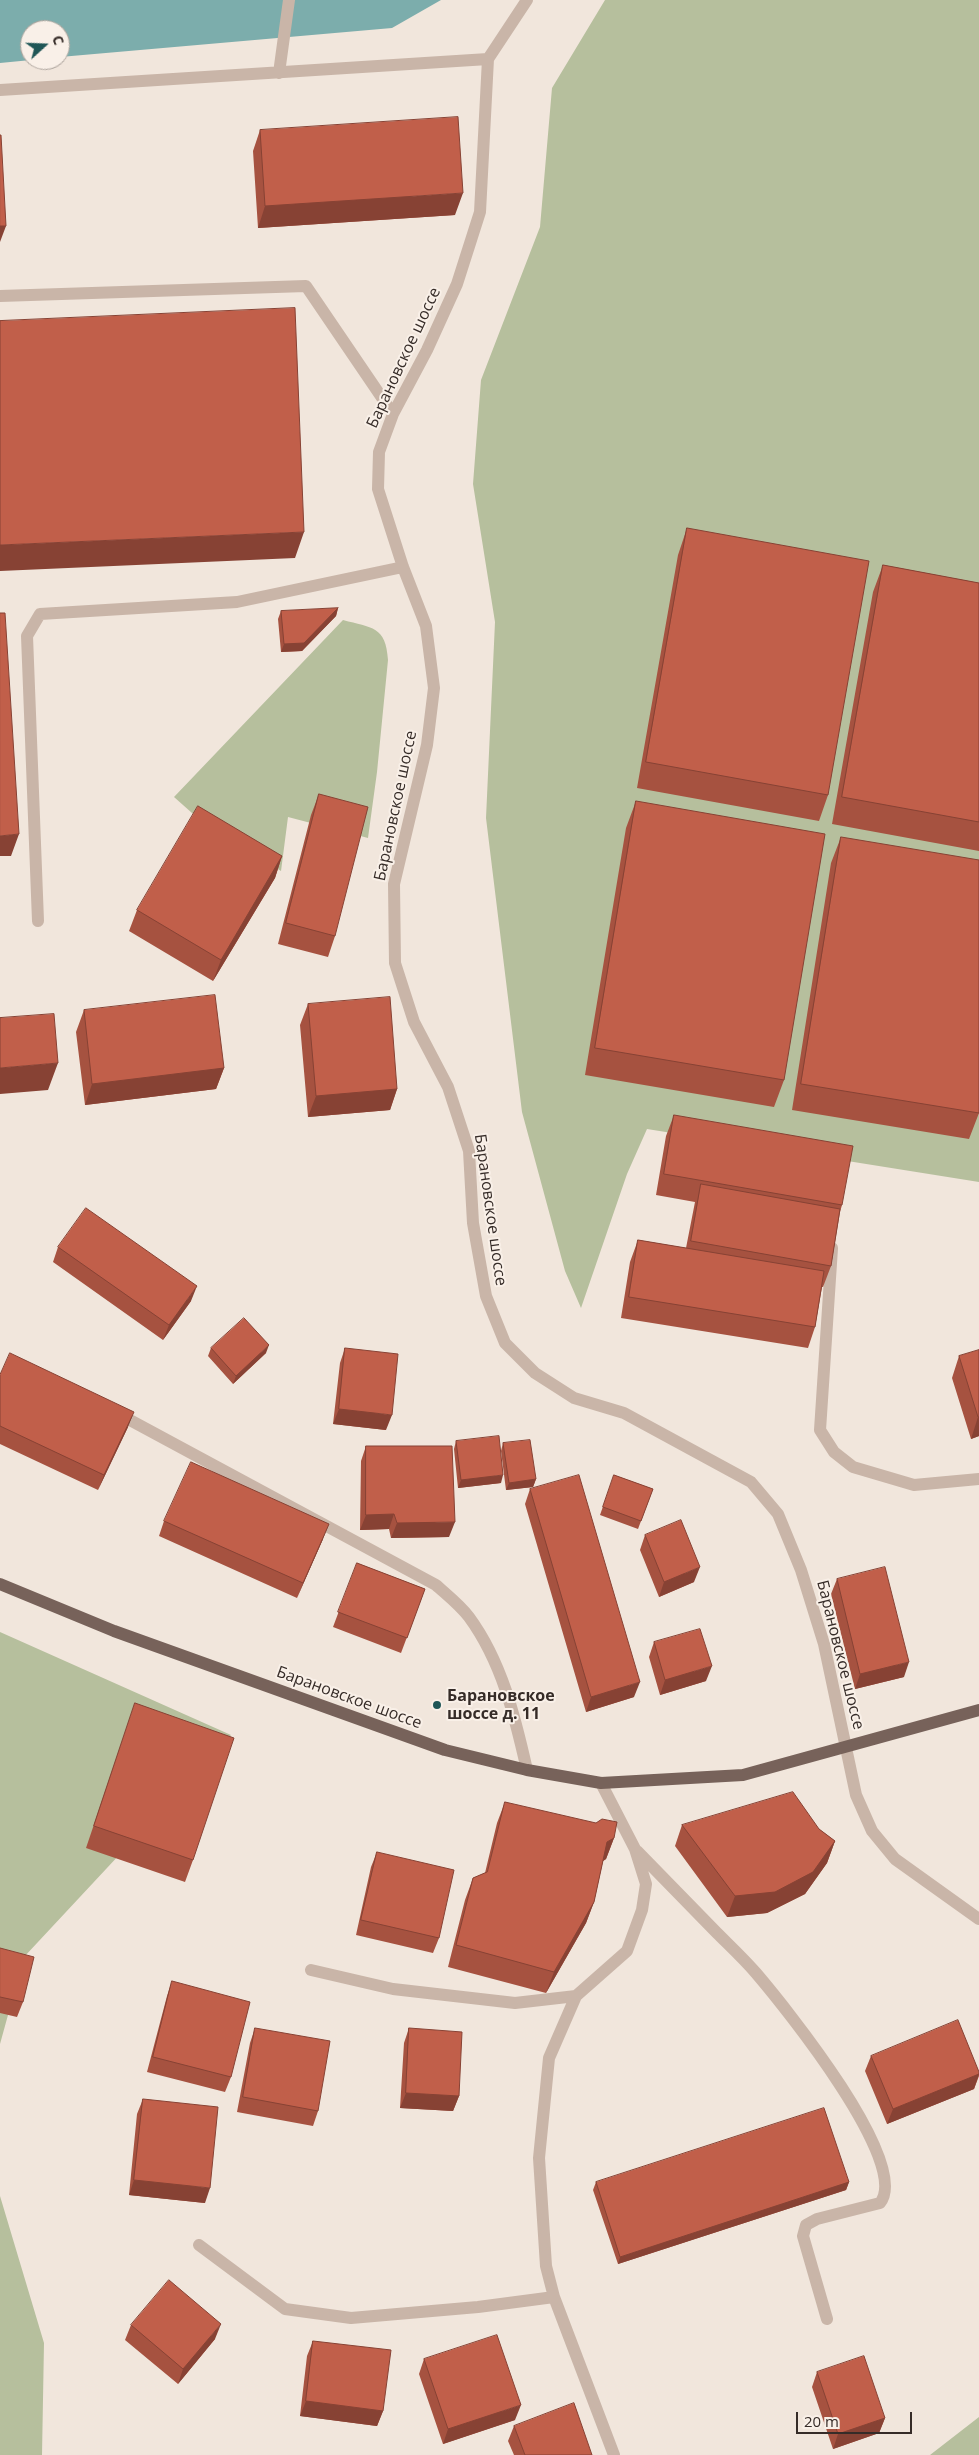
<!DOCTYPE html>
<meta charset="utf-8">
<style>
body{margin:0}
#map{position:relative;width:979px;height:2455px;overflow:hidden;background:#f1e6dc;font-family:"Open Sans",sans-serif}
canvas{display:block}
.north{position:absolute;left:20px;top:20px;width:50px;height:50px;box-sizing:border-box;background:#f9f0e8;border:1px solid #aba29b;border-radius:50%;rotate:70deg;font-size:14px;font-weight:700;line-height:20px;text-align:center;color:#362c28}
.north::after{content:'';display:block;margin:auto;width:18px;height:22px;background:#1f5656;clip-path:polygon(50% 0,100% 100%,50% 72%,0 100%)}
.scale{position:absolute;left:796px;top:2412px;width:116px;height:22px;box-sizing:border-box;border:2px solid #362c28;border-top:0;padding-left:6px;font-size:15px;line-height:18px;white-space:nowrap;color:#362c28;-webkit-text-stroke:4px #f9f0e8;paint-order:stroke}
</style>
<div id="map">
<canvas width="979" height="2455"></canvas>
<div class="north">С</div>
<div class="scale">20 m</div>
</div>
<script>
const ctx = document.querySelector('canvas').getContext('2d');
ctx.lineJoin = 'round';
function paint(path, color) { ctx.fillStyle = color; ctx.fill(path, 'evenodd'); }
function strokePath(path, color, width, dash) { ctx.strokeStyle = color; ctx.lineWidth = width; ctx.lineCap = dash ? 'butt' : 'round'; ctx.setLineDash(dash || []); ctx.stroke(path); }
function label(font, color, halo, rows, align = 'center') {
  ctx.font = font + ' "Open Sans",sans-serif'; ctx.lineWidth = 4; ctx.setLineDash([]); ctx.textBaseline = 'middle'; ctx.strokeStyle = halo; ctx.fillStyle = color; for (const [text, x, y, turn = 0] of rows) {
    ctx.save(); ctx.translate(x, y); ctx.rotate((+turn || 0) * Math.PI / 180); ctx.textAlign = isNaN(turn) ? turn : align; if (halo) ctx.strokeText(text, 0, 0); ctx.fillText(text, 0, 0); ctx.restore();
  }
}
paint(new Path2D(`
 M605,0H979V1182L647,1129L627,1174L581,1308L565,1271L522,1112L486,818L495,622L473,484L481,380L540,227L552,88Z
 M343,620C372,628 386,626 388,660L377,772L368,838L288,817L281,871L192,813L174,797Z
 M0,1632L231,1735L24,1957L0,2044Z
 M0,2196L44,2343L42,2455H0Z
 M979,2417V2455H930Z`), '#b6bf9d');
paint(new Path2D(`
 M0,0H441L392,28L60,57V30H30L31,60L0,63Z`), '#7cadac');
strokePath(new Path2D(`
 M527,0L488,59L480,212L457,284L427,350L393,414L379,452L378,489L403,567L426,626L434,688L427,745L394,884L395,963L414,1022L448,1087L469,1151L473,1223L486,1296L505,1343L535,1373L574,1398L624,1413L751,1482L778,1514L801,1570L824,1644L856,1795L872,1831L895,1859L979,1919
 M279,73L289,0
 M0,90L488,59
 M0,296L306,286L393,414
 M38,921L27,636L40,614L237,602L403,567
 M832,1248L820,1430L834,1452L853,1467L914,1485L979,1479
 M115,1412L436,1585C447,1595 460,1605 469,1617C502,1662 515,1717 527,1770
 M601,1783L635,1849L646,1884L642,1910L627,1951L576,1996L549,2058L539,2158L546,2266L554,2297L614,2455
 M637,1851C663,1878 690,1905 717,1933C730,1946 744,1959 756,1973C785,2007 912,2164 880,2203L817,2219L806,2225L803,2236L827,2319
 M311,1970L393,1989L515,2003L576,1996
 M199,2245L285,2309L351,2318L478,2307L554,2297`), '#c9b5a8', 12);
strokePath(new Path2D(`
 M0,1584L114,1631L445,1750L527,1770L601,1783L743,1775L979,1710`), '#77625a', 12);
paint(new Path2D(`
 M260,130L455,215L258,228L253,151Z
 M687,528L828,795L819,821L637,788L678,555Z
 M883,565L979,583V851L832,824L873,592Z
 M338,608L336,616L302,651L281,652L278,619L281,611Z
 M319,794L335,936L328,957L278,944L311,815Z
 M636,801L784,1080L774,1107L585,1075L626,828Z
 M841,837L979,1113L969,1139L792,1110L831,863Z
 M282,856L275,878L213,981L129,931L137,910Z
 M308,1004L397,1089L390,1110L308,1117L300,1025Z
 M84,1010L224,1068L216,1089L85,1105L76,1032Z
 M674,1115L842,1205L840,1212L831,1266L823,1287H822L815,1327L808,1348L621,1318L630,1262L638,1240L686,1248L695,1202L656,1195L666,1136Z
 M58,1247L191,1301L163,1340L53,1262Z
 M211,1348L266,1353L233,1384L208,1356Z
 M345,1348L386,1430L333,1424L340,1363Z
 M979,1350V1436L971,1439L952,1378L959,1356Z
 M0,1375L128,1427L98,1490L0,1444Z
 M456,1441L501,1483L458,1488L454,1449Z
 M503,1443L536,1479L533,1487L506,1490L501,1451Z
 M366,1446L449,1537L391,1538L389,1529L360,1530L361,1461Z
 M614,1475L653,1489L638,1529L600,1515Z
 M530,1489L634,1697L586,1712L525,1504Z
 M164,1521L323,1539L297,1598L159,1536Z
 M645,1535L694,1582L659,1597L640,1550Z
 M357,1563L425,1589L401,1653L333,1627Z
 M837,1579L904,1677L855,1689L831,1594Z
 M654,1642L706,1681L660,1695L649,1657Z
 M135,1703L193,1860L185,1882L86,1848Z
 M505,1802L614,1838L606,1859L603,1861L594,1902L586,1923L546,1993L448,1967L465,1900L473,1878L485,1873L497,1823Z
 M682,1825L819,1829L835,1841L827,1863L805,1894L767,1913L727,1917L675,1846Z
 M377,1852L439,1938L433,1953L356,1935L371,1867Z
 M0,1948L23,2002L17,2017L0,2013Z
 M172,1981L231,2077L225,2092L147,2072L167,1996Z
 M255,2028L318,2111L313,2126L237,2112L250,2043Z
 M409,2028L459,2096L453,2111L400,2108L404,2043Z
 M871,2056L979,2072V2076L974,2089L887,2124L865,2071Z
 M143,2099L205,2203L129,2195L137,2114Z
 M596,2182H849L846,2190L618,2264L593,2190Z
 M131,2325L215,2339L178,2384L125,2340Z
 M313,2341L383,2411L377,2426L300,2416L307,2356Z
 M424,2359L515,2420L443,2444L419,2374Z
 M817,2372L885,2418L879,2433L833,2449L812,2387Z
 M514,2426L592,2455H514L508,2441Z`), '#a65240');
paint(new Path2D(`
 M463,193L455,215L258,228L265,206Z
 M0,226H6L0,242Z
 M304,532L295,558L0,571V545Z
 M338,608L336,616L302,651L281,652L284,644Z
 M19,834L11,856H0V836Z
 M282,856L275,878L213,981L221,960Z
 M58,1063L48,1090L0,1094V1068Z
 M224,1068L216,1089L85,1105L92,1084Z
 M397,1089L390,1110L308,1117L316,1096Z
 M197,1286L191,1301L163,1340L169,1325Z
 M269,1345L266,1353L233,1384L236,1376Z
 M339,1409L392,1415L386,1430L333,1424Z
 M134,1412L128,1427L98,1490L104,1475Z
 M978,1417H979V1436L971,1439Z
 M503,1475L501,1483L458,1488L461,1480Z
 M536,1479L533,1487L506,1490L509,1483Z
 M394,1514L389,1529L360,1530L366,1515Z
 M455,1522L449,1537L391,1538L397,1523Z
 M329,1524L323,1539L297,1598L303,1583Z
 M700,1567L694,1582L659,1597L664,1582Z
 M909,1662L904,1677L855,1689L860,1674Z
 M712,1666L706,1681L660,1695L665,1680Z
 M640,1682L634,1697L586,1712L591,1697Z
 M614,1838L606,1859L600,1863L607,1842Z
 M835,1841L827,1863L805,1894L767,1913L727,1917L735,1896Z
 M594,1902L586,1923L546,1993L554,1972Z
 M979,2074L974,2089L887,2124L893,2109Z
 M406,2093L459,2096L453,2111L400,2108Z
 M134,2180L210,2188L205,2203L129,2195Z
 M849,2182L846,2190L618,2264L620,2257Z
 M221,2324L215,2339L178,2384L183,2369Z
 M306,2401L383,2411L377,2426L300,2416Z
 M521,2405L515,2420L443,2444L448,2429Z
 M885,2418L879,2433L833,2449L838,2434Z`), '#874234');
const building = new Path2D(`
 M458,117L463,193L265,206L260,130Z
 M0,135H1L6,226H0Z
 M295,308L304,532L0,545V321Z
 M687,528L869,561L828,795L646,762Z
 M883,565L979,583V822L842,797Z
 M338,608L304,643L284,644L281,611Z
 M0,613H5L19,834L0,836Z
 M319,794L368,807L335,936L286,923Z
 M636,801L825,834L784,1080L595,1048Z
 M198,806L282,856L221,960L137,910Z
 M841,837L979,860V1113L801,1084Z
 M215,995L224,1068L92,1084L84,1010Z
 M390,997L397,1089L316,1096L308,1004Z
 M54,1014L58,1063L0,1068V1018Z
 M674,1115L853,1146L842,1205L664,1174Z
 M701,1184L840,1209L831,1266L691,1241Z
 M86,1208L197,1286L169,1325L58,1247Z
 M638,1240L824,1271L815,1327L629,1297Z
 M244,1318L269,1345L236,1376L211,1348Z
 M345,1348L398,1354L392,1415L339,1409Z
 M979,1350V1417H978L959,1356Z
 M10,1353L134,1412L104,1475L0,1426V1375Z
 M499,1436L503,1475L461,1480L456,1441Z
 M530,1440L536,1479L509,1483L503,1443Z
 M366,1446H452L455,1522L397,1523L394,1514L366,1515Z
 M191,1462L329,1524L303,1583L164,1521Z
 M579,1475L640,1682L591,1697L530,1489Z
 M614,1475L653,1489L641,1521L603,1507Z
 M681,1520L700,1567L664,1582L645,1535Z
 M357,1563L425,1589L407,1638L338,1612Z
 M885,1567L909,1662L860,1674L837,1579Z
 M700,1629L712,1666L665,1680L654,1642Z
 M135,1703L234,1738L193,1860L94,1826Z
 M793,1792L819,1829L835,1841L813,1872L775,1892L735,1896L682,1825Z
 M505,1802L596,1823L602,1819L617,1822L614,1838L607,1842L594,1902L554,1972L456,1945L473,1878L487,1872Z
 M377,1852L454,1870L439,1938L361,1920Z
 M0,1948L34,1957L23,2002L0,1997Z
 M172,1981L250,2002L231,2077L153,2057Z
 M958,2020L979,2072V2074L893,2109L871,2056Z
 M255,2028L330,2041L318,2111L243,2097Z
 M409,2028L462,2032L459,2096L406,2093Z
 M143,2099L218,2107L210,2188L134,2180Z
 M824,2108L849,2182L620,2257L596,2182Z
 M169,2280L221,2324L183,2369L131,2325Z
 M497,2335L521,2405L448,2429L424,2359Z
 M313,2341L391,2350L383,2411L306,2401Z
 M864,2356L885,2418L838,2434L817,2372Z
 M574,2403L592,2455H525L514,2426Z`);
paint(building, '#c15f4a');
strokePath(building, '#874234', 1);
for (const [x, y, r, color] of [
 [437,1705,5,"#1f5656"]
]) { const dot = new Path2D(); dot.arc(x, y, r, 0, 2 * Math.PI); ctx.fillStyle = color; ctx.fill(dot); strokePath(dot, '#f9f0e8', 2); }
label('16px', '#362c28', '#f9f0e8', [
 ["Барановское шоссе",404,358,-65],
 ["Барановское шоссе",396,806,-78],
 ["Барановское шоссе",490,1210,82],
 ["Барановское шоссе",840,1655,76],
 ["Барановское шоссе",349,1698,20]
]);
label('bold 16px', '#362c28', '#f9f0e8', [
 ["Барановское",447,1696],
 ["шоссе д. 11",447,1714]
], 'left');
</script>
